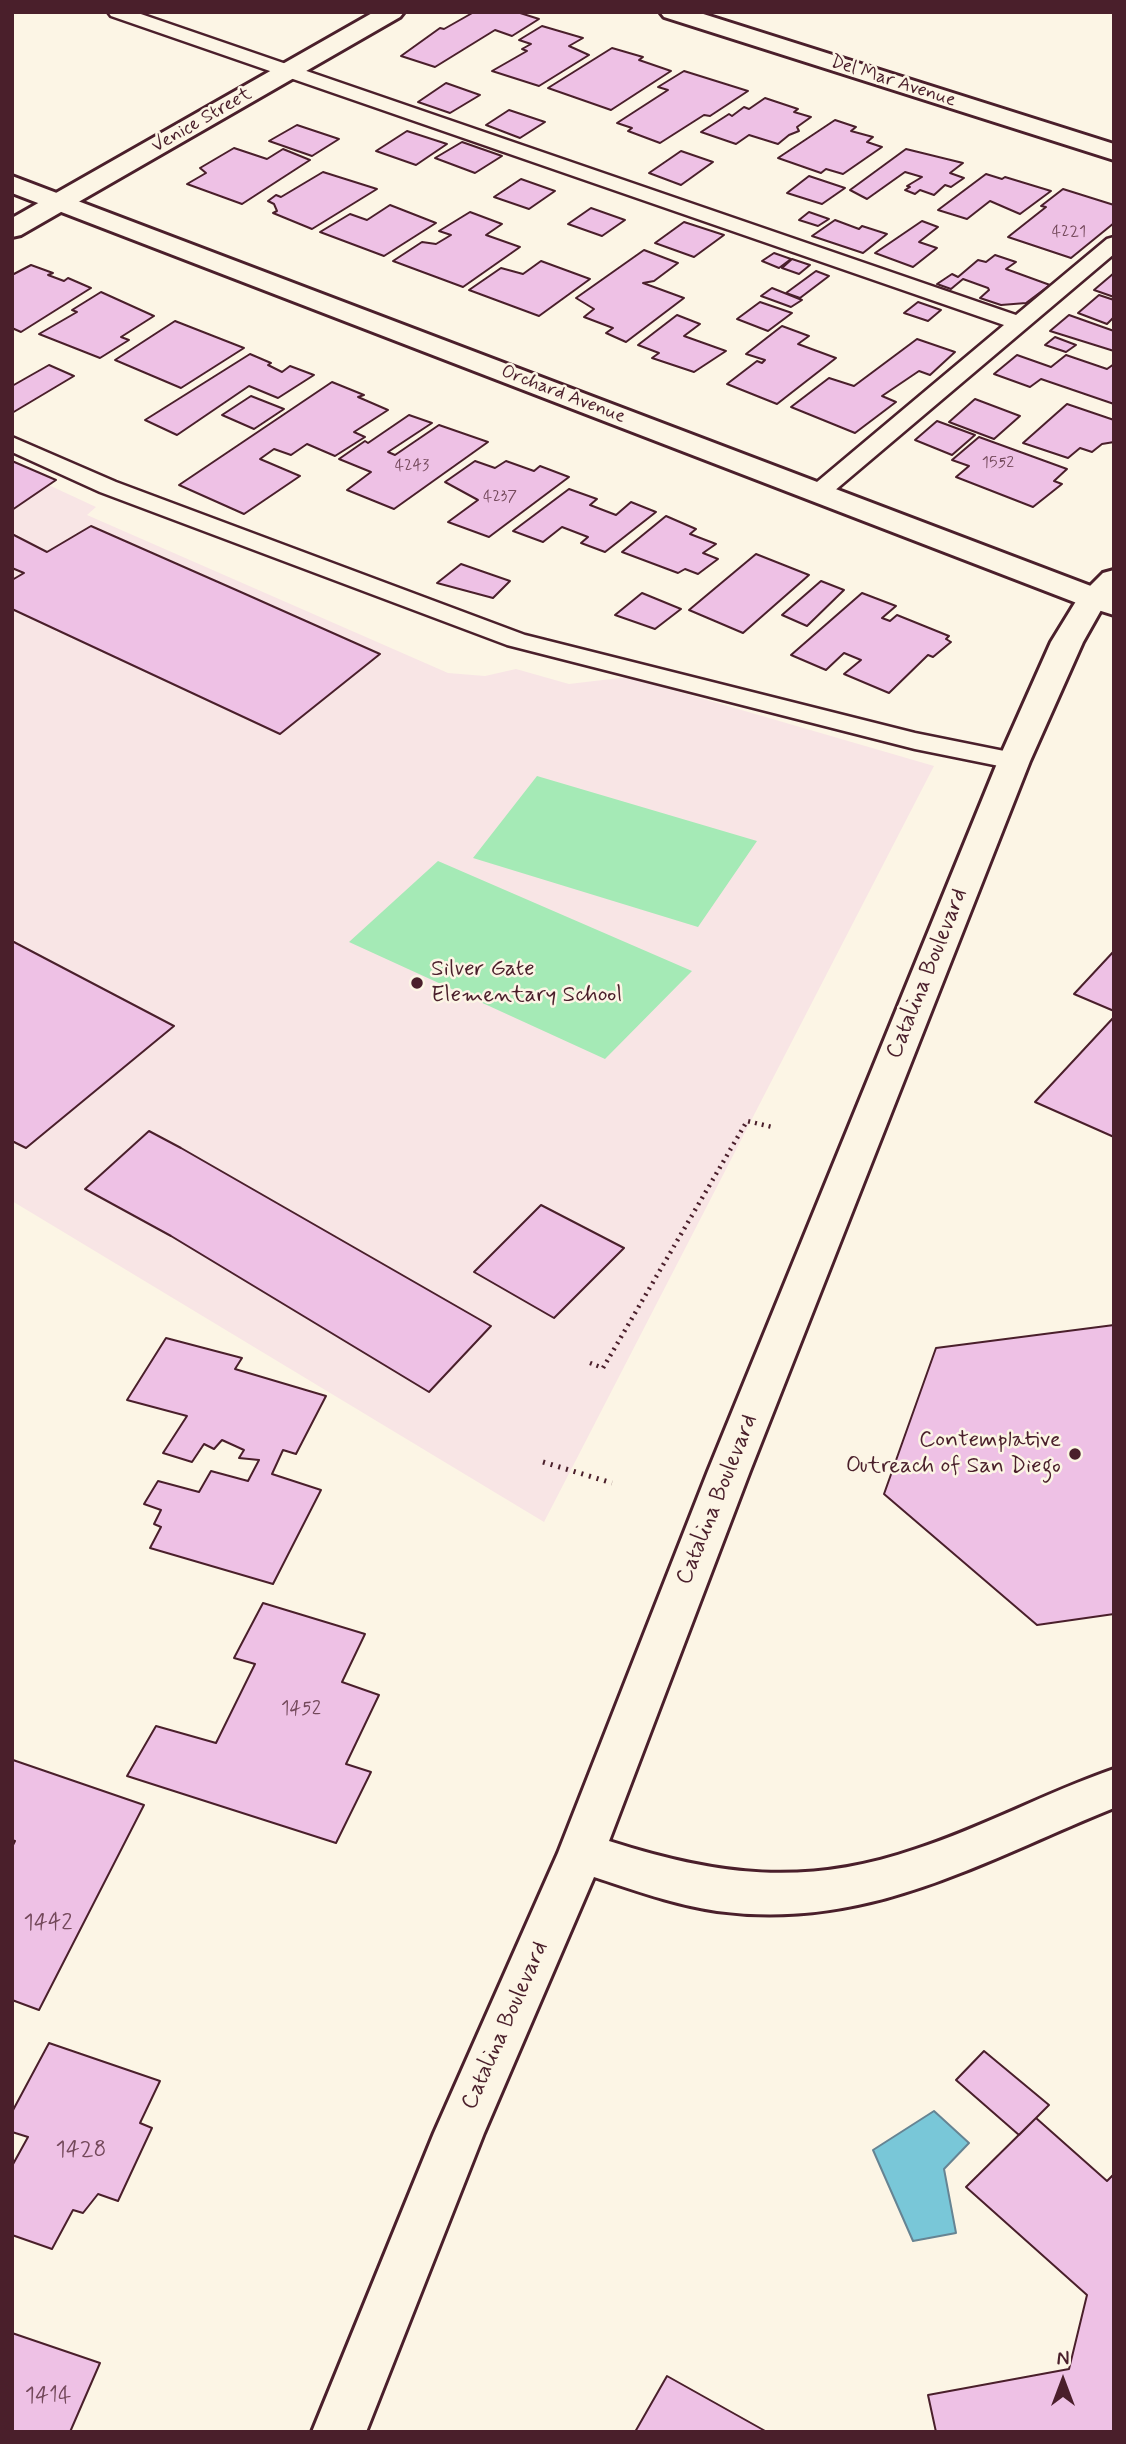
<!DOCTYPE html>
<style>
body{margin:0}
#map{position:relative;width:1126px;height:2444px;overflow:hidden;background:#fcf5e5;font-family:Mynerve,sans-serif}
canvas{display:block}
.frame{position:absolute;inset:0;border:14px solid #4a1f2b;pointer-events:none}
.north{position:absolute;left:1028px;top:2346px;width:70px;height:70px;-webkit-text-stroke:5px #fcf5e5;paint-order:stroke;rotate:0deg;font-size:19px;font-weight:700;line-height:28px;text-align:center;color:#4a1f2b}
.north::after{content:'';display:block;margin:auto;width:24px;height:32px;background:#4a1f2b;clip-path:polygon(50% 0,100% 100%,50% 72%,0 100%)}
</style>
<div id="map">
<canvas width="1126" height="2444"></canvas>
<div class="frame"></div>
<div class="north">N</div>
</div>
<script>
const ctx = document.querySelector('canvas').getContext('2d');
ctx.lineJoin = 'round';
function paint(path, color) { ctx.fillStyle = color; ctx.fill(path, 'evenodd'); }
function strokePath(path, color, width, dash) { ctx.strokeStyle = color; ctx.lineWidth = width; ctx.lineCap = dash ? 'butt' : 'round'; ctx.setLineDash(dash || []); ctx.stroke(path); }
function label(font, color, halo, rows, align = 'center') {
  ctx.font = font + ' Mynerve,sans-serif'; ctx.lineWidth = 5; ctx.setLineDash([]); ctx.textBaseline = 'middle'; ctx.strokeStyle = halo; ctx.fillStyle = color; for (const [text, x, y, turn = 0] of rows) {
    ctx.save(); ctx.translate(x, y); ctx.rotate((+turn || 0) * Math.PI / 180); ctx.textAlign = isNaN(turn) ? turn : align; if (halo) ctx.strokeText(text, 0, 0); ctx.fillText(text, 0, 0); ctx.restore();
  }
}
paint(new Path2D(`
 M12,468L96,507L87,515L448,673L485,676L516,669L569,684L628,677L934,766L544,1522L12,1201Z`), '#f8e5e5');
paint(new Path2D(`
 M537,776L757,841L698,927L473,858Z
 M438,861L692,971L605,1059L349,942Z`), '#a5eab6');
const water = new Path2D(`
 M934,2111L969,2143L944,2169L956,2233L913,2241L873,2150Z`);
paint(water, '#79c7d8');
strokePath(water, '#668493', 2);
const building = new Path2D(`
 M474,12H517L539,19L512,36L495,30L435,67L401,56L440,28L444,29Z
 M542,26L583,38L569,46L589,55L539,86L492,71L527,51L522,49L531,44L519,40Z
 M612,48L643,57L639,60L671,71L611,110L548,88Z
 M684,71L748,91L710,116L704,115L660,143L628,131L632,128L617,123L668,90L658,87Z
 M446,83L480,95L450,113L418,102Z
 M765,98L798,109L794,112L811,117L797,127L799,131L789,135L778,144L749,135L736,144L701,132L729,114L732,116L744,107L749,109Z
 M509,110L545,122L520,138L486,125Z
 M835,120L856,127L851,131L873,137L867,142L882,147L843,174L826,169L821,173L778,158Z
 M297,125L339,139L312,156L269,141Z
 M407,131L447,144L416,165L376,151Z
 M462,142L502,156L475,173L435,158Z
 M234,148L267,159L283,149L310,160L242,204L187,184L206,173L200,168Z
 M906,149L963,163L950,173L964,178L951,187L945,185L934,195L920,190L915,194L905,190L910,187L907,186L922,177L905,172L867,199L850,190Z
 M681,151L713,162L681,185L649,173Z
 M323,172L377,189L312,229L273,213L277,211L274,204L268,201L276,195L281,197Z
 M986,174L1002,179L1005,177L1051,191L1020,214L990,201L967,219L938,210Z
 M809,176L845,188L822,204L787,193Z
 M521,179L555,191L529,209L494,197Z
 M1063,189L1114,205V223L1071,258L1008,237L1046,207L1041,206Z
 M390,205L436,223L384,256L320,232L350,214L367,220Z
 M591,208L625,220L602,236L568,224Z
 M470,212L502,224L486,235L520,247L463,287L393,261L422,242L436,244L451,235L439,231Z
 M809,212L829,219L818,226L799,220Z
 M835,220L859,229L862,226L887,234L863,253L812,236Z
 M922,221L938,227L919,242L937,248L913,267L875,253Z
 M684,222L724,235L694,257L655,243Z
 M644,250L678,263L654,281L643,283L684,298L626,342L606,333L613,328L584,317L594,309L576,298Z
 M774,253L791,259L779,268L762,261Z
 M995,255L1016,262L1006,269L1050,285L1026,303L1001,305L980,298L989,290L988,288L963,279L951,289L937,284L952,274L958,277L978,260L986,262Z
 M792,259L810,265L799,274L782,268Z
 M541,261L590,279L539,316L469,290L501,268L523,274Z
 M31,265L53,273L48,275L64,281L68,278L91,288L21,332L12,328V275Z
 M816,271L829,276L800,298L786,293Z
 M1114,273V297L1094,290Z
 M772,288L802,300L791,307L761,296Z
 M101,292L154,316L121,337L129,340L100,358L39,334L77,312L72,310Z
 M1099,295L1114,300V317L1107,324L1078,313Z
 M760,302L792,313L768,331L737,319Z
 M918,302L941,310L928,321L904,313Z
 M677,315L700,324L684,336L726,351L694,372L652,358L659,353L638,345Z
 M1069,315L1114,331V351L1050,331Z
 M175,321L244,348L181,388L115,360Z
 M782,326L809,336L798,344L836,358L777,404L727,384L757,361L762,363L765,360L746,354Z
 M1055,337L1076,345L1066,352L1045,345Z
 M917,339L955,352L930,375L919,371L882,396L896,402L855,433L791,407L829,378L854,386Z
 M250,354L271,363L268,365L282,372L290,366L314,375L278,398L249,386L177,435L145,420Z
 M1017,355L1051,367L1066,355L1107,369L1114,364V404L1041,379L1030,387L994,374Z
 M49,365L74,376L12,413V386Z
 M332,382L364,395L358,397L388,410L354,432L365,437L335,456L307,444L291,455L274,449L260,459L300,476L244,514L179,485Z
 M251,396L284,409L254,429L222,415Z
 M975,399L1020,416L994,439L949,422Z
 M1067,404L1114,420V442L1102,444L1092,452L1080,448L1068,458L1023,443Z
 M409,415L432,423L388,452L395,455L439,425L488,442L394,509L347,490L371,472L339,459L365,441L368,443Z
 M937,421L975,435L952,455L915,440Z
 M979,437L1067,469L1054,481L1062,484L1033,507L956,477L969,466L952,460Z
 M12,461L56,480L12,510Z
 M475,461L495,468L506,461L534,471L540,466L569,477L489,537L448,522L478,500L445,482Z
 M569,489L597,499L590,505L616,515L631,502L656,512L605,552L581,543L588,537L562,527L543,542L513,531Z
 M666,516L696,529L690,534L716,544L703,553L718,559L698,574L685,569L678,573L622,552Z
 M91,526L243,593L380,654L280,734L12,609V580L24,573L12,568V534L47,552Z
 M756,554L809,575L743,633L689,610Z
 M461,564L510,581L493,598L437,583Z
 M821,581L844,590L807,626L782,615Z
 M642,593L681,609L655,629L615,615Z
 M862,593L896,606L882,618L890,621L897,615L949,636L946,639L951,642L933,657L928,655L889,693L844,674L861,660L844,653L826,670L791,655Z
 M12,941L174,1026L26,1148L12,1141Z
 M1114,951V1011L1074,994Z
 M1114,1017V1137L1035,1102Z
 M149,1131L181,1148L491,1326L429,1392L171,1236L85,1189Z
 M541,1205L624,1248L554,1318L474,1272Z
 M1114,1325V1614L1037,1625L884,1494L936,1348Z
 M166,1338L242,1358L235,1369L326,1396L296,1454L283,1450L272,1474L321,1490L273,1584L150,1548L161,1527L154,1524L161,1510L144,1504L158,1481L199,1492L211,1471L248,1481L259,1460L239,1458L244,1450L222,1440L214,1449L204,1444L192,1462L163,1453L187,1416L127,1400Z
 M263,1603L365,1634L342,1682L379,1695L346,1764L371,1772L336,1843L127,1776L156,1726L216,1743L255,1664L234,1658Z
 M13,1760L144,1805L39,2010L12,2000V1847L15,1841L12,1840Z
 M49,2043L160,2081L140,2123L152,2128L118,2201L98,2194L83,2213L73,2210L52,2249L12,2235V2166L28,2137L12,2132V2112Z
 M984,2051L1049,2105L1019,2135L956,2080Z
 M1036,2118L1107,2181L1114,2174V2432H936L928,2395L1069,2369L1087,2295L966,2187Z
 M12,2333L100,2363L70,2432H12Z
 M667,2376L767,2432H635Z`);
paint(building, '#eec1e5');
strokePath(building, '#4a1f2b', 2);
const service = new Path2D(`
 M108,12H135L1016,315L1107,239L1114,237V254L827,497H811L808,492L811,487L1004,325L111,16Z
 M12,437L116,482L525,635L915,733L1014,753L1023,756L1027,761L1023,766L1014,769L915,749L507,645L100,492L12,452Z`);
const minor = new Path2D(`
 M374,12H404L400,17L21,235L12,237V218Z
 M660,12H697L1114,144V160L664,17Z
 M1093,589L1114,595V615L1082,605L1078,598L1082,591Z`);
const tertiary = new Path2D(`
 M12,176L1104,591L1108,598L1104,605L1093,607L1082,605L12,193Z`);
const secondary = new Path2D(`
 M1114,570V596L1105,603L1083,642L1030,761L750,1471L609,1841C718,1876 806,1887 916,1849C984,1827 1047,1792 1114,1769V1808C980,1862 868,1931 717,1911C675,1905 634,1890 594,1877L484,2133L366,2432H312L434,2133L558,1853L708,1471L998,761L1051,642L1078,598L1103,573Z`);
strokePath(service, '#4a1f2b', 5);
strokePath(minor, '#4a1f2b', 6);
strokePath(tertiary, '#4a1f2b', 6);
strokePath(secondary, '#4a1f2b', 6);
strokePath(new Path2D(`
 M590,1363L603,1368L747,1121L772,1127`), '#4a1f2b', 4.5, [2, 5]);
strokePath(new Path2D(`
 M543,1462L612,1483`), '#4a1f2b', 5, [2, 6]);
paint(service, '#fcf5e5');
paint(minor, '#fcf5e5');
paint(tertiary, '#fcf5e5');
paint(secondary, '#fcf5e5');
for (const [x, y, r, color] of [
 [417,983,7,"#4a1f2b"],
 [1075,1454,7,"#4a1f2b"]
]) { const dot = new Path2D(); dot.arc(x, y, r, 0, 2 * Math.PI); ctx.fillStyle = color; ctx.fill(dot); strokePath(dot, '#fcf5e5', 2.5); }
label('16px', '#73485a', null, [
 ["4221",1069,233],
 ["1552",998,464],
 ["4243",412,467],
 ["4237",500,498]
]);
label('19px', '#4a1f2b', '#fcf5e5', [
 ["Del Mar Avenue",893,82,18],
 ["Venice Street",202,121,-30],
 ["Orchard Avenue",563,395,21]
]);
label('19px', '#73485a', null, [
 ["1452",301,1710]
]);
label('23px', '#4a1f2b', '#fcf5e5', [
 ["Silver Gate",431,970],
 ["Elementary School",431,996],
 ["Contemplative",1061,1441,"right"],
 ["Outreach of San Diego",1061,1467,"right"]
], 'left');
label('23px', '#4a1f2b', '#fcf5e5', [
 ["Catalina Boulevard",928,974,-68],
 ["Catalina Boulevard",718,1500,-68],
 ["Catalina Boulevard",506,2026,-66]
]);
label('23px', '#73485a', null, [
 ["1442",48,1924],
 ["1428",81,2151],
 ["1414",48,2397]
]);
</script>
